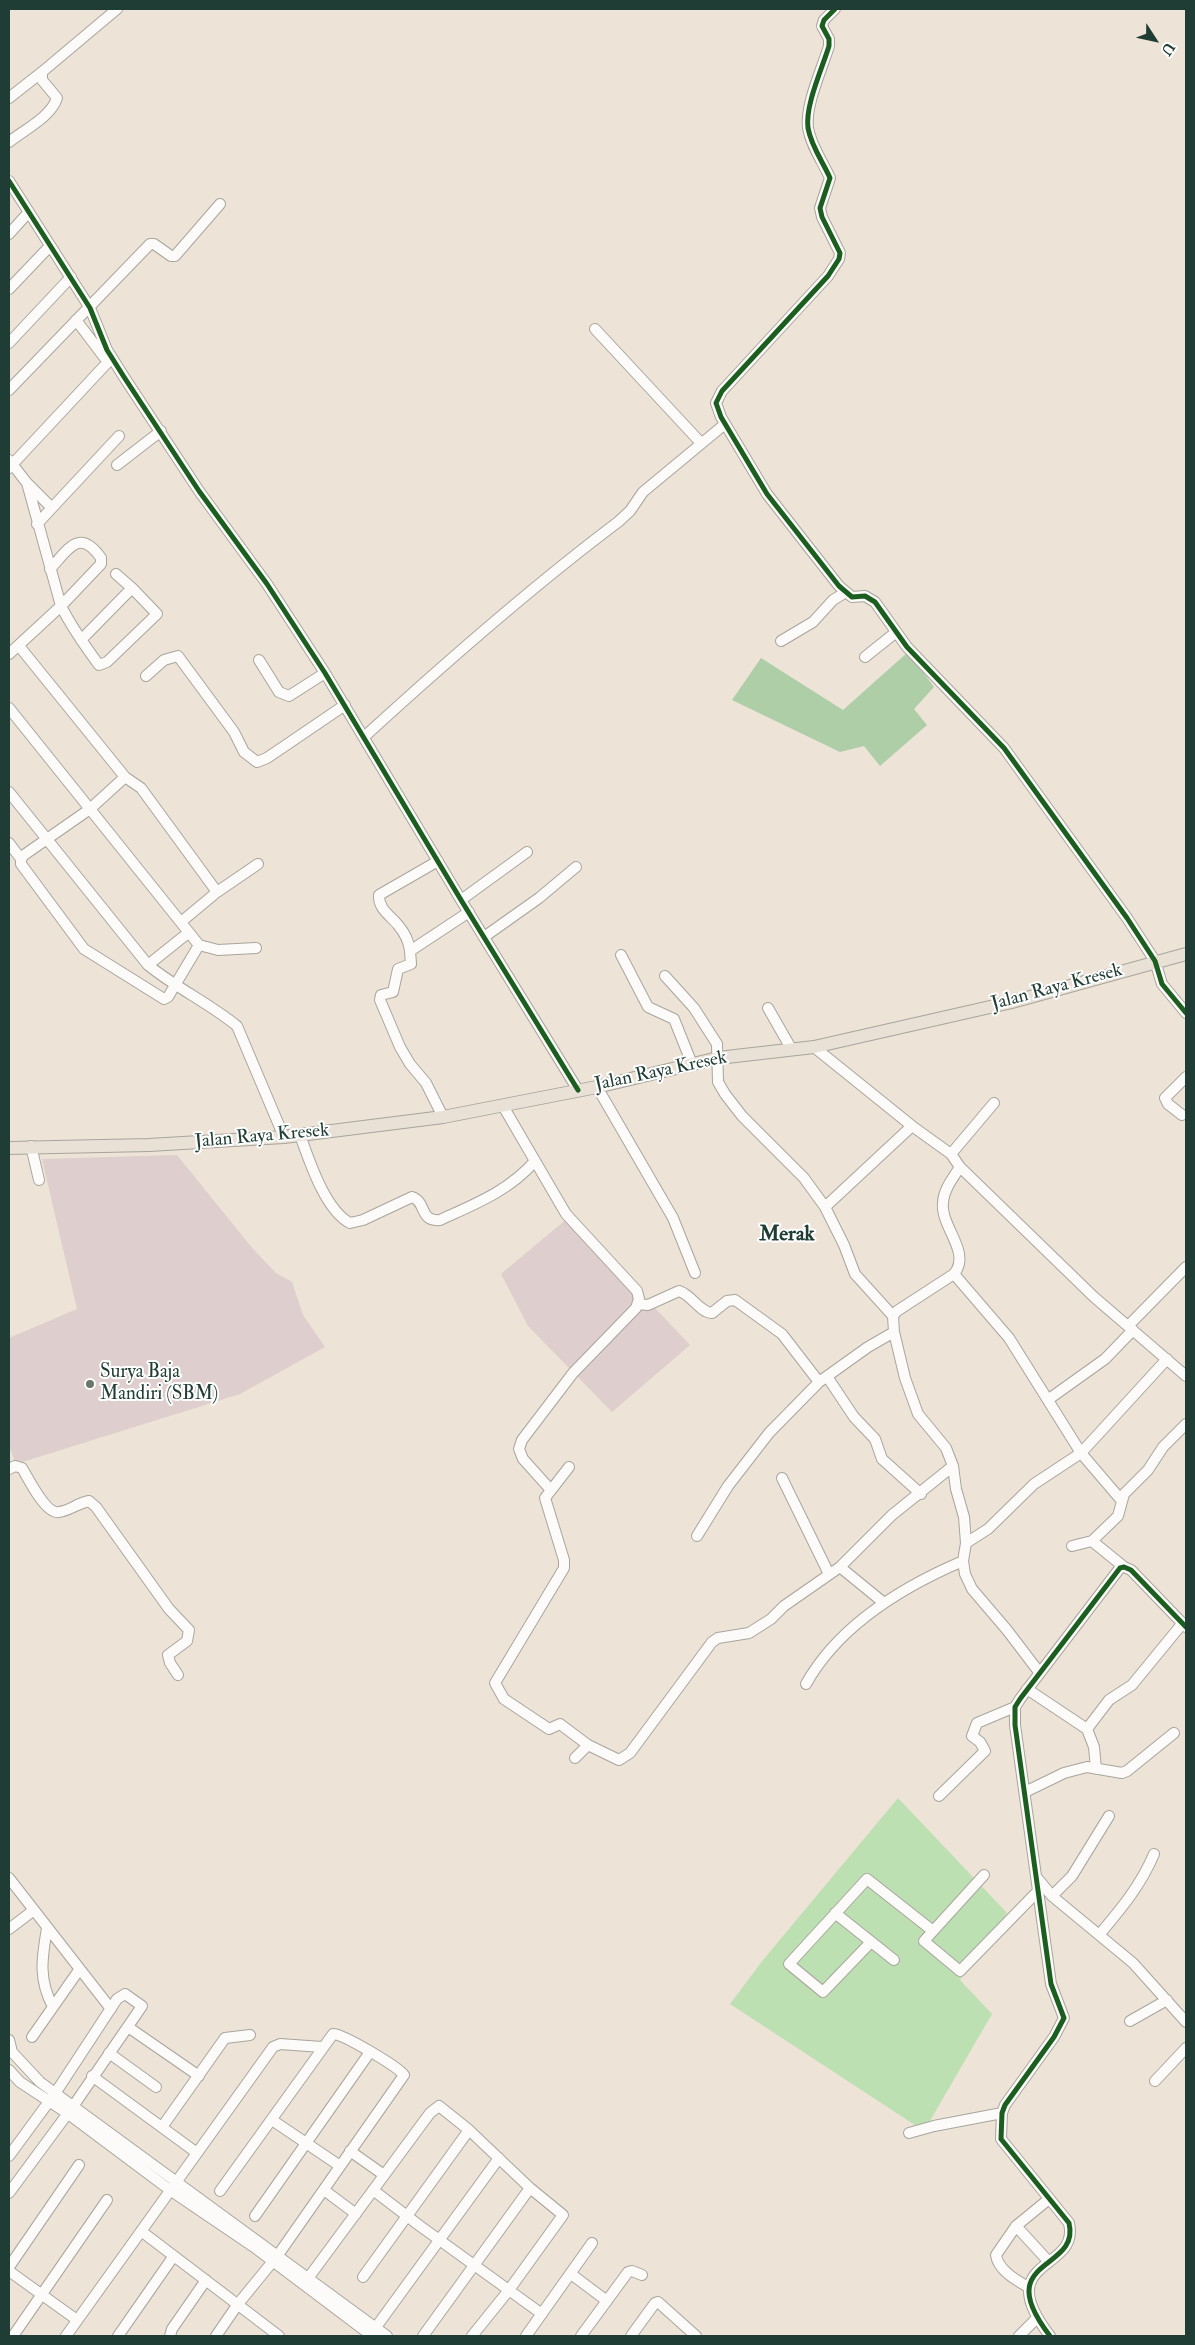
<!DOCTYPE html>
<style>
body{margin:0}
#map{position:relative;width:1195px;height:2345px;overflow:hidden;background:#ede3d6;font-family:"IM FELL Double Pica",serif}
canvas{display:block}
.frame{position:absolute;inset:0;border:10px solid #1f3d34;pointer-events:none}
.north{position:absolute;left:1130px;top:15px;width:50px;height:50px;-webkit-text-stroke:4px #fff;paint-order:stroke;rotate:125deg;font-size:14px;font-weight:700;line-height:20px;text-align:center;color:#1f3d34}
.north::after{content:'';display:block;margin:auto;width:18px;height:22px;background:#1f3d34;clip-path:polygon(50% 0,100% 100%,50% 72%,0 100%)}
</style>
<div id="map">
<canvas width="1195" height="2345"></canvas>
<div class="frame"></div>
<div class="north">U</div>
</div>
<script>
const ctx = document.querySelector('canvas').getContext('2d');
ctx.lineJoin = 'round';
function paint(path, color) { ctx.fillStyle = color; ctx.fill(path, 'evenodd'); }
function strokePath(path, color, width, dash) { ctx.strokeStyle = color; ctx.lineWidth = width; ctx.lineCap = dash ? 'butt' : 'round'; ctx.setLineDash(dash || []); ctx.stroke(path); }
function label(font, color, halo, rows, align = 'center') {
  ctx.font = font + ' "IM FELL Double Pica",serif'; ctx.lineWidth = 4; ctx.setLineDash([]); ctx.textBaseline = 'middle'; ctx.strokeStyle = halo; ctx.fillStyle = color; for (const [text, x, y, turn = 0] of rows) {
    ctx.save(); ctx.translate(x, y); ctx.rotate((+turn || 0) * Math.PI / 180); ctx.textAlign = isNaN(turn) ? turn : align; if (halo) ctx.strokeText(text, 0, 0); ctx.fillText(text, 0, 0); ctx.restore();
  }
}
paint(new Path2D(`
 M177,1155L253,1249L276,1273L292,1282L303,1315L325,1347L240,1394L16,1464L9,1446V1338L77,1309L42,1159Z
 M569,1217L690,1345L612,1412L528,1326L501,1274Z`), '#dececd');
paint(new Path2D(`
 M898,1798L1007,1913L960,1980L992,2014L924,2131L730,2004L763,1960Z`), '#bde0b3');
paint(new Path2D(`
 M908,652L934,687L914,709L927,725L880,766L864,746L840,752L732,700L761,658L843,710Z`), '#adcea7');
const minor = new Path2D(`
 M835,9L824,20L822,26L829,39V46C822,69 805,105 808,128C811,146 823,162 830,178L820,208L822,217L840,253L839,259L828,276L722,391L716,403L721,417L767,494L839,586L852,597L865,596L875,602L907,647L1004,748L1127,918L1155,961L1162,984L1186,1013
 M9,98L42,72
 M9,142C24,130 51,117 57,98L42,80V72L117,9
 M9,181L90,308L107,350L124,377L199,491L267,584L325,673L461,900L578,1090
 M9,234L28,213
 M9,289L50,246
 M76,320L107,361
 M595,329L701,443
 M9,343L71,277
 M9,390L150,244H154L171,256H175L220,204
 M9,460L27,483L61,606C72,628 85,646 99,665L107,662L157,614L132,588L81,640
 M117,465L161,431
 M9,468L108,362L113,360
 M28,484L52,508
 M37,524L119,436
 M116,574L132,588
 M781,641L813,622L833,600L846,592
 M19,646L125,777L141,788L217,892L181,922
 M9,654L61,606L101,564V558C79,527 68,550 50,569
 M865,657L895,633
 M259,660L279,692L289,696L325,673
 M146,676L164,660L178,656L234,732L244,752L257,762L267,758L345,705
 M9,708L199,945L168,997L164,999L84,949L21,864V859L24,855L90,809L125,777
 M364,737C446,662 529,589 618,522L630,511L643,492L725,424
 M9,792L148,965C176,988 209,1003 237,1026L284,1137
 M9,843L21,859
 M217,892L258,864
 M461,900L527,852
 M484,937L539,898L576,867
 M199,945L218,950L256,948
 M410,951C409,942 404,932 398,925C391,916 378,909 379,895L438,861
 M621,955L648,1007L674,1019L692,1064
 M148,965L188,933
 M665,976L694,1008L717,1044L718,1082L725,1094L742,1116L804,1178L825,1207L844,1245L855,1274L893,1316
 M768,1008L792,1050
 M814,1047L912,1126L951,1154L960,1167L1094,1297L1186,1376
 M597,1087L673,1218L695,1273
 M503,1106L566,1214L637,1291L639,1299L636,1308L573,1373L522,1440L519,1449L523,1459L550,1489
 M1182,1115L1168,1104L1165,1098L1186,1077
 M443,1117L426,1083L410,1064L400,1047L380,1000L381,995L393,992L398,969L411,964L410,951L469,912
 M300,1135C309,1160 325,1210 350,1223L363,1220L412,1197C427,1202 419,1222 440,1220C475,1204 509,1191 535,1161
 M31,1146L39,1180
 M951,1154L994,1103
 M960,1167C953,1178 944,1189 943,1202C940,1227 972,1252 954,1274L897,1311L893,1316L894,1332L905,1378L918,1414L946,1448L953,1466L956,1489L964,1517L966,1543L963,1561L965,1574L972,1589L1007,1630L1039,1672
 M825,1207L912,1126
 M954,1274L1009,1338L1081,1453L1122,1501
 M638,1304L648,1305L679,1291C692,1295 699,1312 712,1313L727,1301L735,1300L782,1334L819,1382
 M1128,1326L1186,1267
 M828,1378L854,1417L875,1439L882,1459L921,1494
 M1049,1399L1105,1359L1133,1330
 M569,1467L545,1498L564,1560V1568L495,1683L504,1699L549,1729L560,1724L588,1745L619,1760L630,1753L712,1642L718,1638L749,1633L771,1619L784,1606L840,1567L892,1515L953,1466
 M9,1469L15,1466L22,1468C28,1478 46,1515 59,1512C69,1511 78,1503 89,1501L96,1507L169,1609L189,1630L187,1641L168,1655L170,1663L178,1675
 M782,1478L829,1574
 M697,1536L728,1486L769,1433L819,1382L868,1347L894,1332
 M1092,1541L1124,1567
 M966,1543L988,1529L1034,1484L1081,1453L1167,1359
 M1072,1546L1092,1541L1118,1516L1124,1494L1148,1470L1163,1447L1186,1424
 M840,1567L884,1603
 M806,1684C839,1625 902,1587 963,1561
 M1027,1689L1087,1729
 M575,1758L588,1745
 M1096,1769L1094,1747L1087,1729L1109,1700L1132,1685L1182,1624
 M1025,1792L1064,1773L1087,1767L1122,1773L1127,1771L1174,1733
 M939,1796L985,1751L980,1742L972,1736L977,1723L1015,1707
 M984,1875L924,1941L960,1971L1038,1891
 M9,1878L111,2009
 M1038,1879L1052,1896L1133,1963L1186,2022
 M1052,1896L1072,1876L1109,1816
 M835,1913L894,1960
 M47,1928C42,1958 38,1979 53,2007
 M9,1929L34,1910
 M1099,1935C1121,1909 1141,1885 1154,1854
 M871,1942L823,1992L789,1964L867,1879L933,1931
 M1130,2021L1167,2000
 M128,2027L199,2076
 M32,2037L79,1970
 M9,2040L12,2052L40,2082L387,2336
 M109,2053L156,2087
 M9,2070L20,2082L67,2113L170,2190L254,2247L372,2336
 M92,2076L197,2153
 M1155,2081L1186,2048
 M272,2120L340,2166
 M162,2127L225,2038L250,2035
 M909,2133L934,2126L1002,2113
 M350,2151L384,2175
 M9,2156L56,2092L117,1999L125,1994L142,2006L74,2105L9,2193
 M324,2190L356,2214
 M373,2190L420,2226L542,2314
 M255,2216L370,2052
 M1016,2226L1049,2262
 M141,2231L279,2336
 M9,2267L79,2165
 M9,2271L77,2320
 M571,2274L607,2301
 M309,2277L430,2113L439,2106L469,2130L530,2188L563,2215L509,2290L472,2336
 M363,2277L469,2130
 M1028,2287C1016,2280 998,2270 996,2255L1016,2226L1049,2199
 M371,2334L499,2158
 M13,2336L107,2200
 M66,2336L273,2047L280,2044L322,2047
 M118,2336L173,2257
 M170,2336L172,2329L206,2280
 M216,2336L238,2304L278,2255L404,2075C397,2066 343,2034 333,2034L220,2191
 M423,2336L530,2188
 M526,2336L592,2243
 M581,2336L628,2272L632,2271L642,2275
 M631,2336L655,2303L658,2302L696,2336
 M1019,2336L1036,2319
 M1050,2336C989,2257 1081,2272 1069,2223L1001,2139L1002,2113L1005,2105L1054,2037L1064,2018L1051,1984L1015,1725V1707L1020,1699L1120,1568L1124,1567L1131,1570L1186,1627`);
const major = new Path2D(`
 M9,1148L149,1145L284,1137L443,1117L597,1087L718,1058L814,1047L1012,1002L1186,954`);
strokePath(minor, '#a7a59d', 12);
strokePath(major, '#a7a59d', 14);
strokePath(minor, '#fcfbf9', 10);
strokePath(major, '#e9e1d5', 12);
strokePath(new Path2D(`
 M835,9L824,20L822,26L829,39V46C822,69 805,105 808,128C811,146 823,162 830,178L820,208L822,217L840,253L839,259L828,276L722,391L716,403L721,417L767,494L839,586L852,597L865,596L875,602L907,647L1004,748L1127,918L1155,961L1162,984L1186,1013
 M9,181L90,308L107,350L124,377L199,491L267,584L325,673L461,900L578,1090
 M1050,2336C989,2257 1081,2272 1069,2223L1001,2139L1002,2113L1005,2105L1054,2037L1064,2018L1051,1984L1015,1725V1707L1020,1699L1120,1568L1124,1567L1131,1570L1186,1627`), '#1b5e20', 5);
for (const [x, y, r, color] of [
 [90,1384,5,"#67776d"]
]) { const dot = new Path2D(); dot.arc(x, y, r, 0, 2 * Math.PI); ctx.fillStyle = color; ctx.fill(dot); strokePath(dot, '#fff', 2); }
label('19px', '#1f3d34', '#fff', [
 ["Jalan Raya Kresek",1057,988,-15],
 ["Jalan Raya Kresek",661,1072,-12],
 ["Jalan Raya Kresek",262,1137,-5]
]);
label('19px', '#1f3d34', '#fff', [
 ["Surya Baja",100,1373],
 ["Mandiri (SBM)",100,1395]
], 'left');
label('bold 21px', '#1f3d34', '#fff', [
 ["Merak",787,1235]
]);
</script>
